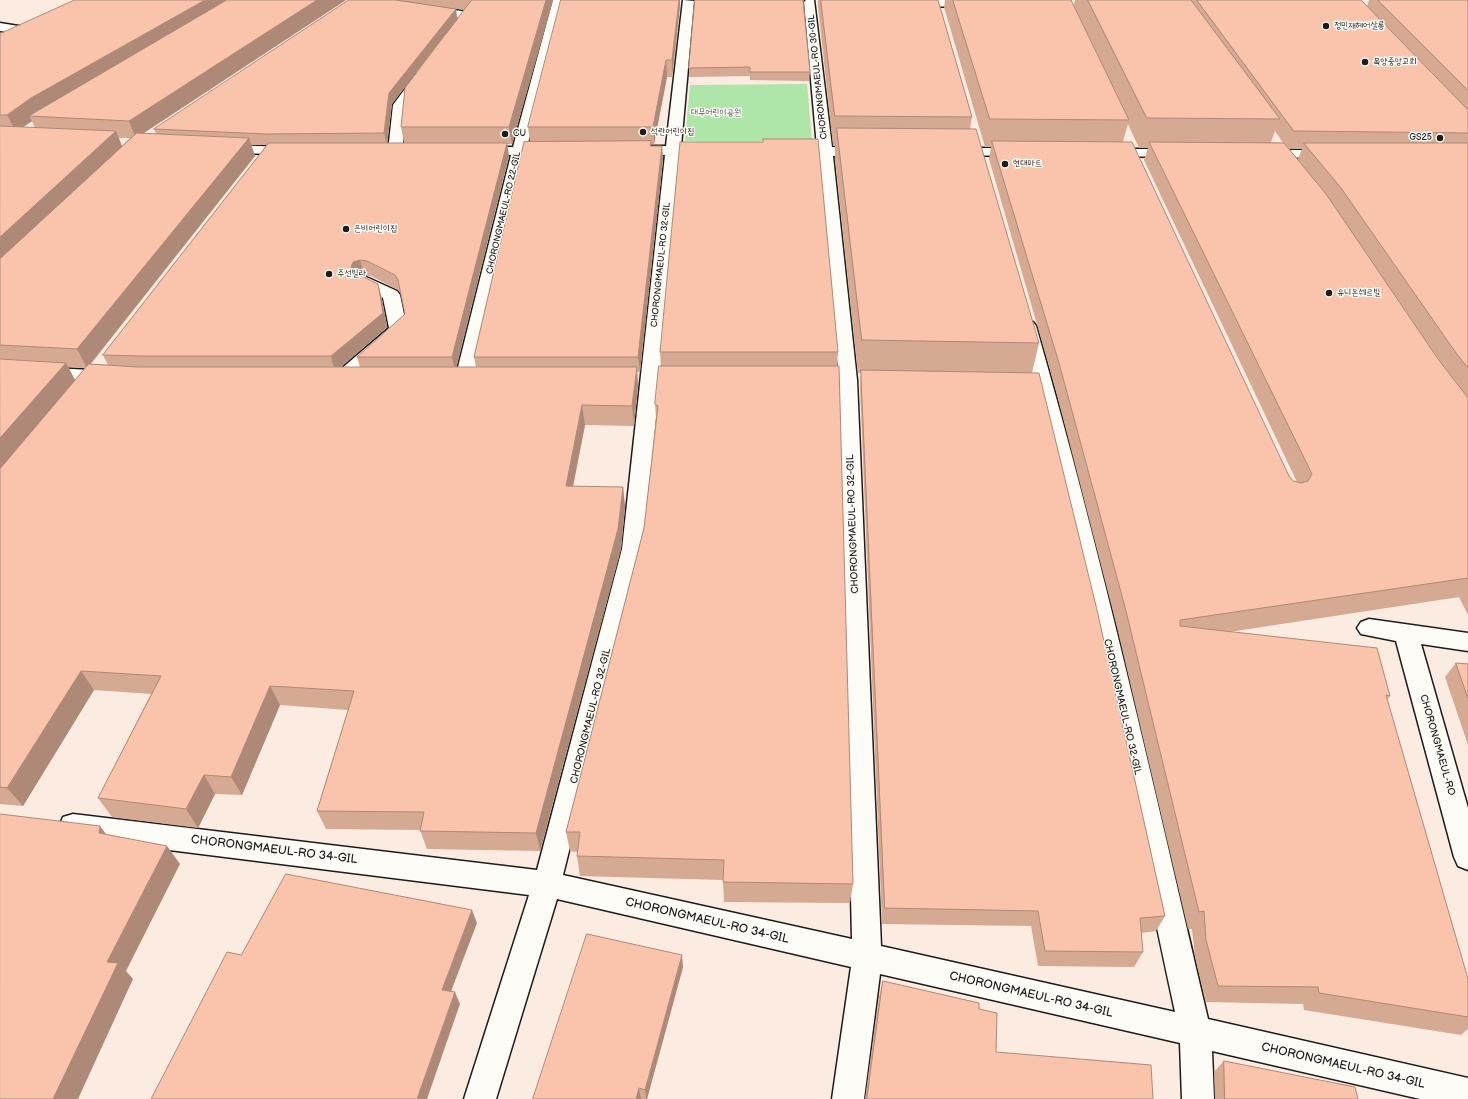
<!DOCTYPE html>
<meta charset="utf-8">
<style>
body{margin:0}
canvas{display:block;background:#fcebe0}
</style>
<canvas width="1468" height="1099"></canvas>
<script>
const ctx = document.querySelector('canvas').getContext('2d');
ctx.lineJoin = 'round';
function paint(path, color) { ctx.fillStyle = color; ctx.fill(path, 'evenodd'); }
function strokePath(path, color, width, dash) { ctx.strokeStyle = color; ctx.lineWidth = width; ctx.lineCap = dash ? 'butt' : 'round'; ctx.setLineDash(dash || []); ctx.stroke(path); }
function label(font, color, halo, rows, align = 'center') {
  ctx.font = font + ' "Balsamiq Sans","Poor Story",sans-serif'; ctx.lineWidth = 3; ctx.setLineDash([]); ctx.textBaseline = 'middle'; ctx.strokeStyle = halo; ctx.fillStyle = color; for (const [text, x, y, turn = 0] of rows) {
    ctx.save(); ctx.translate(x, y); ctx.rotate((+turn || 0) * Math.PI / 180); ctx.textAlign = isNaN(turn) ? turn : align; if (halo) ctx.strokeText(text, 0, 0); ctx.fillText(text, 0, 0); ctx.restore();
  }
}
paint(new Path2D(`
 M807,84L812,141H685L690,85Z`), '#aee5a8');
const minor = new Path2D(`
 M361,0H389L468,12L472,13L474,16C468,24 461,38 450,36L448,33L460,18L367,4L363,2Z
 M553,0H565L527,147L558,148L560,151L558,154L525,155L473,379L471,383L464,385L457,383L455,379L511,155L474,154L472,151L474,148L479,147H513Z
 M683,0L694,1L681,146L714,148L716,151L714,154L680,155L644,549L563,875L852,939L839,380L818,156L784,154L782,151L784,148L817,147L804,2L806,0H814L832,147L865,148L870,149L872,152L870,155L865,156H833L857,380L881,946L1175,1012C1126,782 1079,553 1018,326L1021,322L1027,321L1033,322L1036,326C1102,555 1154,787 1208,1019L1468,1078V1099H1420L1212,1051L1214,1099H1182L1180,1043L880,974L864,1099H832L851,967L557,899L496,1099H464L529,895L73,838L63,835L59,826L63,817L73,814L537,870L622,549L665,155L633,154L628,153L626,150L628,147L633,146H666Z
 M905,0H977L981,3L979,5L975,7L909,6L905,4L903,2Z
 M0,23L25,27L27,30L25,33L21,34L0,31Z
 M421,73L426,74L428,77L407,105L402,151L400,154L395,155L390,154L388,151L393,105L416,74Z
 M223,145L293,147L298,148L300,151L298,154L293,155L218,152L216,149L218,146Z
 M953,148H1021L1026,149L1028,152L1026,155L1021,156L948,155L946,152L948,149Z
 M1107,149H1177L1182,150L1184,153L1182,156L1177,157L1102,156L1100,153L1102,150Z
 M1263,150H1329L1334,151L1336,154L1334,157L1329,158L1258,157L1256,154L1258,151Z
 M364,276L397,291L400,295L407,329L348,383L341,385L334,383L332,379L334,375L389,328L383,298L358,285L356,281L358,277Z
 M0,365L109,371L116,373L118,377L116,381L109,383L0,377Z
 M1369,619L1468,633V651L1421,644L1468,808V870L1458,866L1454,857L1396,641L1361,634L1357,628L1361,622Z`);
strokePath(minor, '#1c1c1c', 3);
paint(minor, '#fdfcf7');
paint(new Path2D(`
 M346,0L144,133L156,134L154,129L456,9L457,19L392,104L387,143H404L401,127L464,10L399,0H553L512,144H507L509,156L456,367H476L474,357L530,142L528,127L680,6L672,77H667L654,144H651V146H662L663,160L640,372H637L638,386L634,426L585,425L573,487H623L625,507L621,549L540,851L427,849L420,830L326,829L317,811L348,710L280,705L242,795L215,794L198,828L112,817L98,798L151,694L94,690L23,806L0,804V34ZM32,121L35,128L23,127ZM119,138H130L122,146ZM251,145H267L103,355L108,365L91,364L255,156ZM361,275H364L371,276L398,290L401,294L405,314L357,357L360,367H341L387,327L382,299L378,284ZM68,367L85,368L75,380Z
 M695,0L810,72L809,81L750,80V76L689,77V68Z
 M818,0H938L972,117L970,129L1039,343L1032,373L1165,916L1156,931L1141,933L1143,952L1134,967L1038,966L1031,926L882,924L860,388L861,373H858L835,158V146H833L818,6Z
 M945,0H1071L1074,6L1075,0H1197L1367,6L1369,0H1468V615L1459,597L1229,632L1390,696L1387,700L1468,1017V1029L1461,1035L1304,1010L1303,1004L1206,1002L1195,957L1192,929H1188L1117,627L1054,383L989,159L991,147H985L944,7ZM1128,124L1139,148H1148L1144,160L1297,482L1293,481L1289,476L1123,141ZM1275,131L1283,143L1271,142ZM1289,149H1302L1298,159Z
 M763,142L838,352L837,366L853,884L850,903L724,902L723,880L580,876L577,856V852L570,851L566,832L644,528L656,418L655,404L661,366L660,352Z
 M1456,663L1468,664V745L1445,677Z
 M683,967L647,1099H533Z
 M883,981L979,1009L996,1052L1153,1099H865L879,997Z
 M1224,1061L1358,1099H1215L1214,1072Z`), '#d6a993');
paint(new Path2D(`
 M205,0H237L29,116L32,121L16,132L7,115L31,98Z
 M317,0H346L136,138L129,121Z
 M546,0H553L512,144L509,127Z
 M679,0H680V6L672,77V60Z
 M456,9L457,19L392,104L387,145L384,133L389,93Z
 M666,60L667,77L654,144L653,127Z
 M116,131L123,149L0,265V237Z
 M249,138L255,156L87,368L77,349Z
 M507,143L509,156L455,372L452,357Z
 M662,146L663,160L640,372L638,357Z
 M360,260L364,275L357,276L355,282L351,267L353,262Z
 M378,284L382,299L387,327L335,372L331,356Z
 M66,363L76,382L0,472V438Z
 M637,367L638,386L634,426L632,406Z
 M582,405L585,425L569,506L566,486Z
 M623,487L625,507L621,549L540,851L536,833Z
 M81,671L94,690L23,806L7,788Z
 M270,686L280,705L242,795L231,777Z
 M204,775L215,794L198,828L186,809Z
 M100,826L114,845L99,833Z
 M167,846L180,864L126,971L133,979L78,1099H53L107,962Z
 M472,910L477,923L447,1002L442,990Z
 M682,955L683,967L647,1099H646L645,1090Z
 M455,992L460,1004L427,1099H417Z
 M639,1088L641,1099H636Z`), '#ae8978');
const building = new Path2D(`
 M75,0H205L31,98L7,115H0V34Z
 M227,0H317L129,121L29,116Z
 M349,0H396L456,9L389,93L384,133L266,134L154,129Z
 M472,0H546L509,127H401L405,88Z
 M561,0H679L672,60H666L653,127H528Z
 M695,0H803L810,72H750V67L689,68Z
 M821,0H938L972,117L835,116Z
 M953,0H1071L1129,120L990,119Z
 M1088,0H1191L1280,119L1147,118Z
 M1197,0H1361L1468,110V133L1294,131Z
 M1378,0H1468V90Z
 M0,126L116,131L0,237Z
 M837,128L976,129L1039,343L862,340Z
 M137,133L249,138L77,349L0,345V259Z
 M763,139H818L838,352H660L680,142H763Z
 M651,141L650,146H662L638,357H474L524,142Z
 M992,141L1132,142L1289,476L1293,481L1301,483L1308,481L1312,474L1149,142L1284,143L1326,194L1438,359L1468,398V578L1180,620V626L1377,648L1390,696L1386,695L1468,979V1017L1319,993L1318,987L1218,986L1206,940L1204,911L1199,912L1125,607L1059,363Z
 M269,143H507L452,357H357L405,314L398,280L395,275L367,261L360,260L353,262L351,267L353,272L378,284L383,313L331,356H140L103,355Z
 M1304,143H1468V368L1456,353L1341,188Z
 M0,359L66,363L0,438Z
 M89,364L138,367H637L632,406L582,405L566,486L623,487L618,529L536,833L420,831L424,812L317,811L354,691L270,686L231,777L204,775L186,809L98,798L161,676L81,671L7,788L0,787V469Z
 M659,366H839L853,884L723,882L724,860L577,856L580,832H566L644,528L658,406L655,404Z
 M861,370L1039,373L1097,610L1165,916L1140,918L1143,952L1045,951L1038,911L885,908Z
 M1456,663L1468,664V698Z
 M0,814L100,826L99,833L167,846L107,962L118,963L53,1099H0Z
 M286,874L472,910L442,990L455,992L417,1099H151L227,952L241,955Z
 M587,934L682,955L645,1090L639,1088L636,1099H533Z
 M883,981L979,1003V1009L997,1013L996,1052L1151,1065L1153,1099H867Z
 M1224,1061L1355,1087L1358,1099H1225Z`);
paint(building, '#f9c4ab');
strokePath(building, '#ae8978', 1);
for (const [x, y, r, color] of [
 [1326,26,4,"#1c1c1c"],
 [1365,62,4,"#1c1c1c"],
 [643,132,4,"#1c1c1c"],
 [505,134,4,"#1c1c1c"],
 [1440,138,4,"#1c1c1c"],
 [1005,164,4,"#1c1c1c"],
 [346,229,4,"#1c1c1c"],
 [329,274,4,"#1c1c1c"],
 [1329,293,4,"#1c1c1c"]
]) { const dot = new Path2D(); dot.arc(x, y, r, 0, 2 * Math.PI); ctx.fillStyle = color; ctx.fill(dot); strokePath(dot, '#fdfcf7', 1.5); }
label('9px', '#1c1c1c', '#fdfcf7', [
 ["정민재헤어살롱",1334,26],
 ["목양중앙교회",1373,62],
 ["석란어린이집",651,132],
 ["CU",513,134],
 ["GS25",1432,138,"right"],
 ["현대마트",1013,164],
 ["은비어린이집",354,229],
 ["주선빌라",337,274],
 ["유니온쉐르빌",1337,293]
], 'left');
label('9px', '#1c1c1c', '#fdfcf7', [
 ["CHORONGMAEUL-RO 30-GIL",818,77,-96],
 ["CHORONGMAEUL-RO 22-GIL",504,213,-77],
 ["CHORONGMAEUL-RO 32-GIL",661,265,-84]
]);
label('9px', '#485846', '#fdfcf7', [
 ["대무어린이공원",716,113]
]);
label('10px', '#1c1c1c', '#fdfcf7', [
 ["CHORONGMAEUL-RO 32-GIL",853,524,-92],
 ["CHORONGMAEUL-RO 32-GIL",1122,707,77],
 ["CHORONGMAEUL-RO 32-GIL",591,716,-76],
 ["CHORONGMAEUL-RO",1437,745,74]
]);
label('12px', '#1c1c1c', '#fdfcf7', [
 ["CHORONGMAEUL-RO 34-GIL",274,850,7],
 ["CHORONGMAEUL-RO 34-GIL",707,921,13],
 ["CHORONGMAEUL-RO 34-GIL",1031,995,13],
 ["CHORONGMAEUL-RO 34-GIL",1343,1066,13]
]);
</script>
